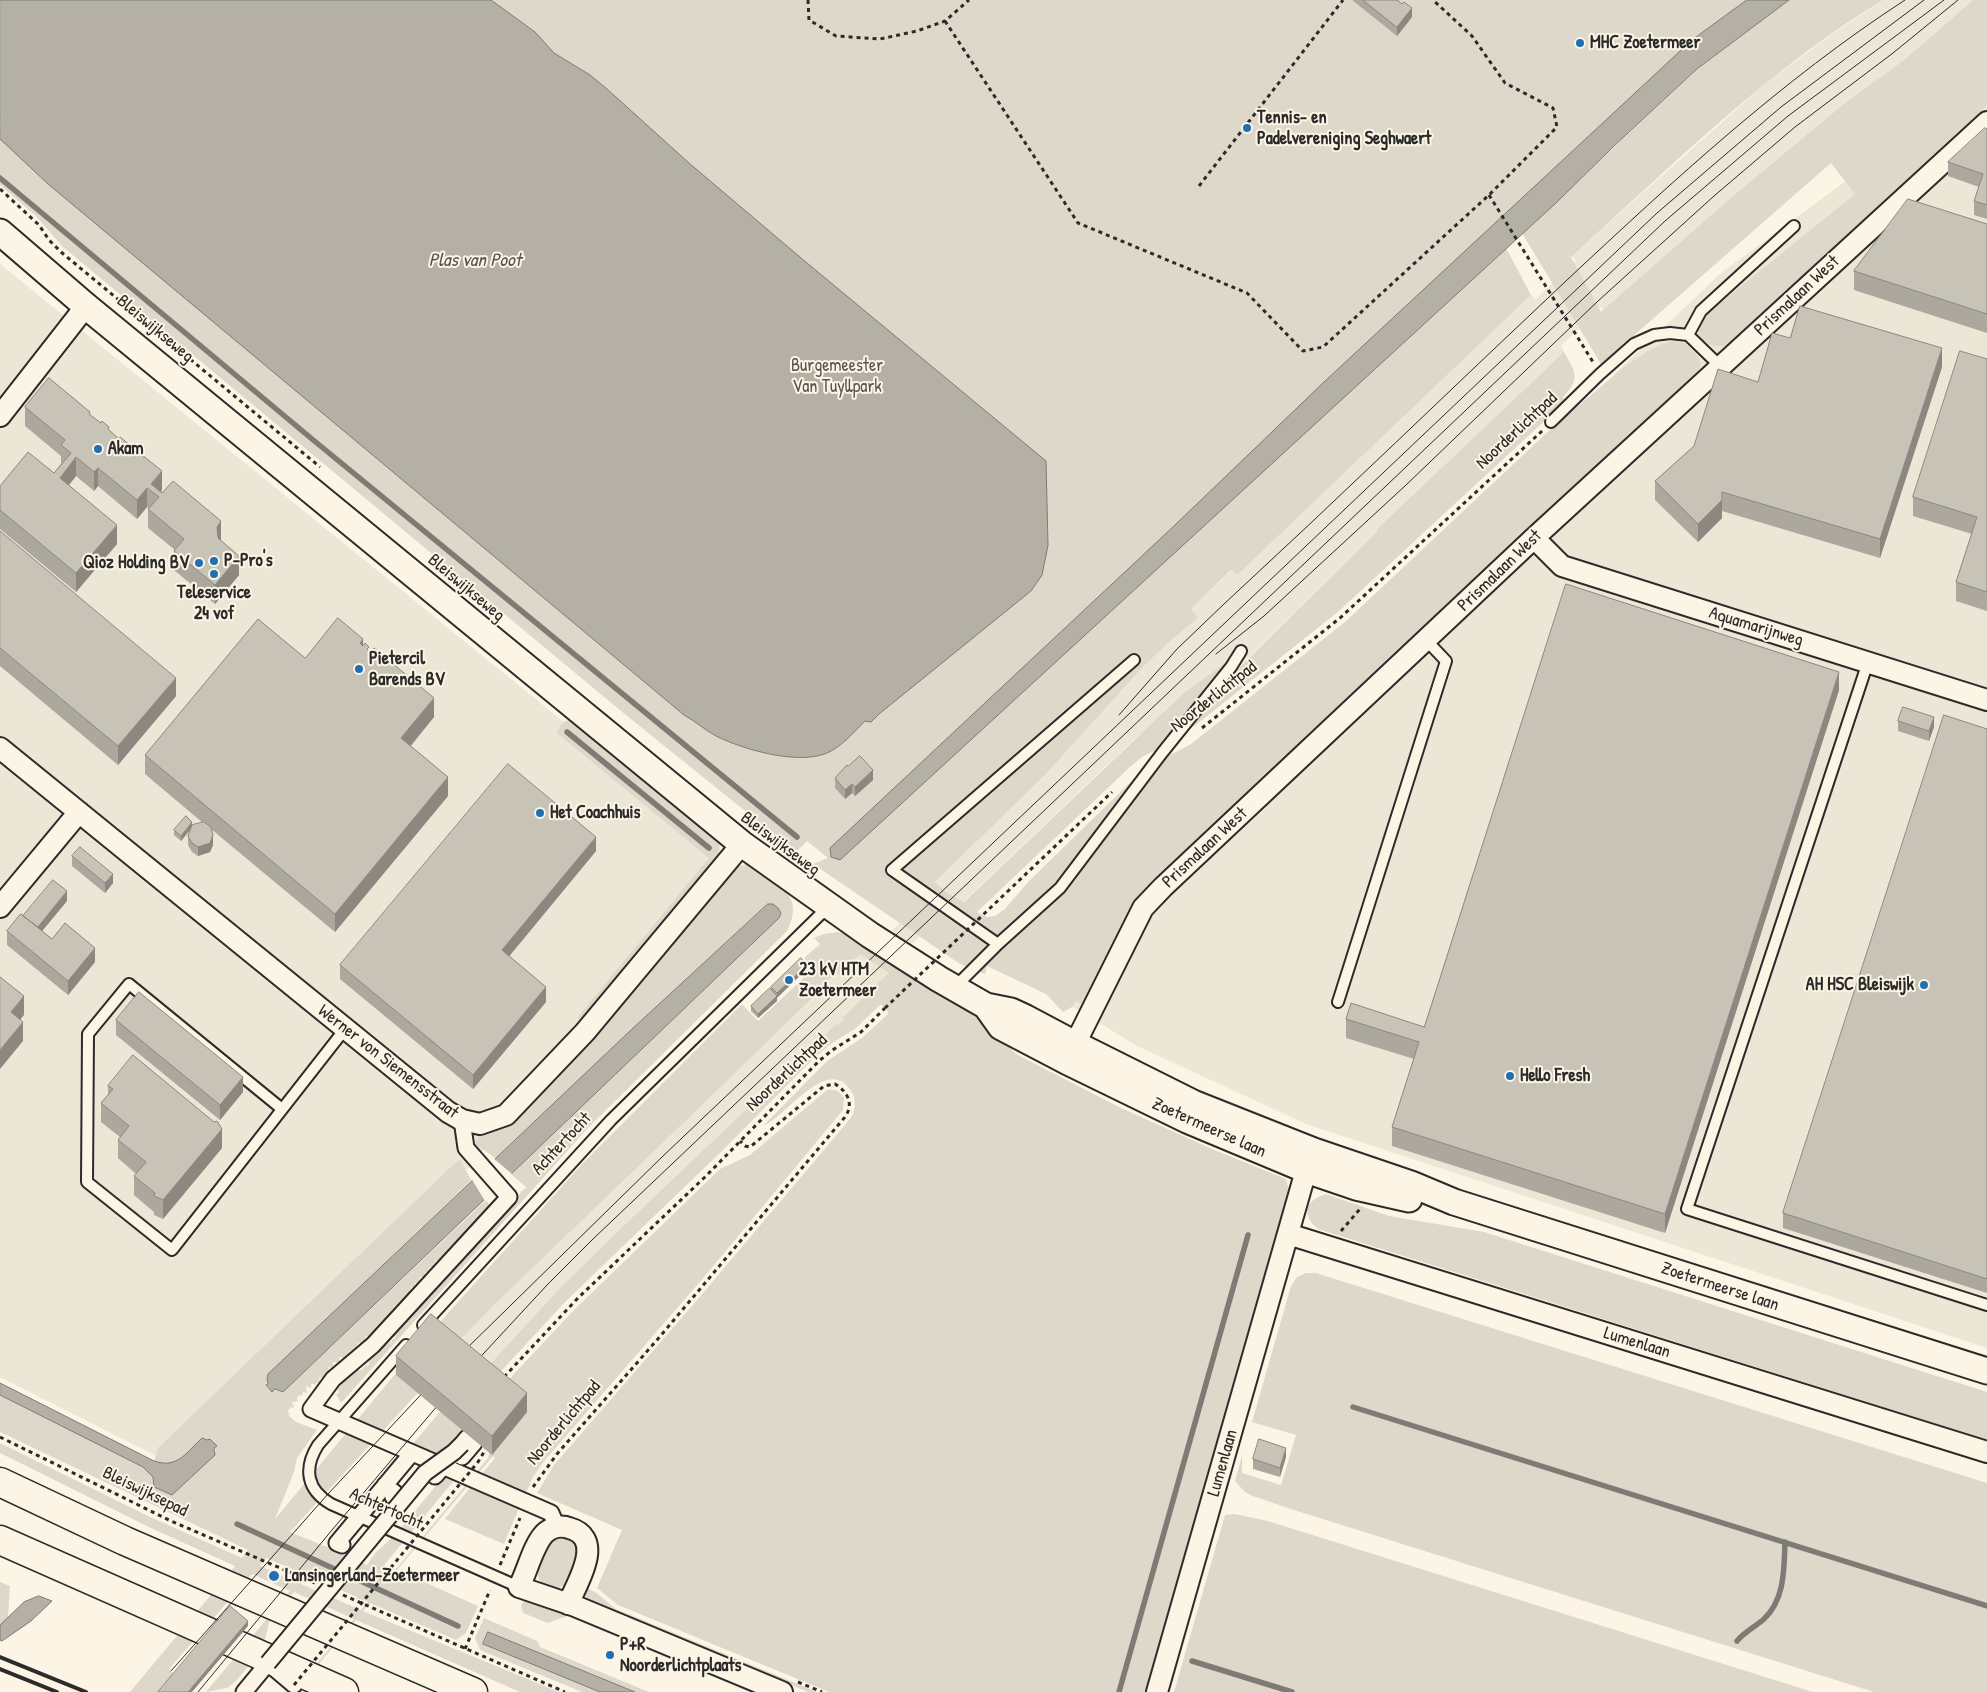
<!DOCTYPE html>
<style>
body{margin:0}
canvas{display:block;background:#fcf5e5}
</style>
<canvas width="1987" height="1692"></canvas>
<script>
const ctx = document.querySelector('canvas').getContext('2d');
ctx.lineJoin = 'round';
function paint(path, color) { ctx.fillStyle = color; ctx.fill(path, 'evenodd'); }
function strokePath(path, color, width, dash) { ctx.strokeStyle = color; ctx.lineWidth = width; ctx.lineCap = dash ? 'butt' : 'round'; ctx.setLineDash(dash || []); ctx.stroke(path); }
function label(font, color, halo, rows, align = 'center') {
  ctx.font = font + ' "Patrick Hand",sans-serif'; ctx.lineWidth = 4; ctx.setLineDash([]); ctx.textBaseline = 'middle'; ctx.strokeStyle = halo; ctx.fillStyle = color; for (const [text, x, y, turn = 0] of rows) {
    ctx.save(); ctx.translate(x, y); ctx.rotate((+turn || 0) * Math.PI / 180); ctx.textAlign = isNaN(turn) ? turn : align; if (halo) ctx.strokeText(text, 0, 0); ctx.fillText(text, 0, 0); ctx.restore();
  }
}
paint(new Path2D(`
 M1883,0H1973L1904,60L1845,103L1740,190L1604,311L1601,307L1561,346L1564,352L1377,529L1379,531L1235,671L1228,662L1130,743L963,902L959,900L885,969L890,973L842,1018L844,1020L838,1026L836,1024L615,1234L560,1288L481,1374L452,1349L494,1305L639,1164L813,999L811,996L836,972L838,974L860,954L865,956L938,887L935,882L1045,775L1142,668L1169,642L1198,618L1191,609L1232,570L1237,574L1531,295L1535,300L1576,261L1572,256L1766,83L1831,35Z
 M1987,77V1348L1306,1124L1137,1046L996,960L1721,273Z
 M0,264L746,870L706,915L549,1073L468,1168L168,1462L0,1377Z`), '#ece6d7');
paint(new Path2D(`
 M0,0H1761L1349,393L1506,248L1531,295L1237,575L1231,570L1191,609L1198,618L1169,642L1142,668L1045,775L935,882L946,892L964,902L1184,693L1227,662L1236,671L1378,531L1377,529L1564,352C1576,373 1581,378 1563,397L1566,401L1339,611L1197,724L1172,742L1142,757L1131,766L977,912L987,917L995,916L1005,909L1028,882L1144,769L1191,744L1345,622L1554,426L1628,364L1648,351L1662,344L1676,341L1686,344L1699,358L1701,364L1697,373L1153,881L1132,909L1083,1005L1076,1001L1072,1007L1063,1012L1046,994L987,966L985,974L960,964L813,864L828,858L807,841L796,852L621,711L63,247L35,215L0,185Z
 M1789,0H1883C1767,70 1671,167 1571,257L1601,312L1740,190L1845,103L1904,60L1973,0H1987V105L1728,345C1718,349 1700,344 1698,331C1698,327 1700,322 1702,318L1855,194L1831,163L1639,331L1605,364H1601L1522,233L1698,69Z
 M574,719L719,840C721,849 718,854 713,861L581,1020L577,1018L709,858L557,733C560,723 564,720 574,719Z
 M746,864L752,865C777,884 806,895 787,931L586,1130L341,1403L336,1394L339,1393L337,1388L341,1386L339,1383H341V1381H343V1379L347,1380L350,1374L353,1375V1370H362L361,1369H363V1367H365V1364L367,1366L369,1364L368,1358H371L370,1356L372,1354L375,1355V1353L377,1354L376,1352L379,1351L378,1350L380,1348L381,1349L382,1346L385,1347L384,1345H387V1343L390,1344L389,1342H392L391,1341L395,1338L394,1335H396L394,1332H397L396,1330H399L398,1328H400V1326L401,1327V1324L403,1325V1322L405,1323L404,1321H406L405,1320L409,1318V1315L411,1316L410,1314L412,1315L411,1313L417,1309L416,1308L420,1304L421,1305V1302L423,1303L422,1301L427,1298V1295L429,1296L428,1294L430,1295V1293L432,1292L431,1291H433V1288L435,1289L434,1288L437,1287L436,1285L438,1286L437,1284L441,1283V1280L442,1281L444,1277H446L445,1276L449,1274V1271L458,1264L516,1200V1197H519V1194L520,1195V1192L522,1193L521,1191H524L522,1190L527,1188L512,1175V1173L779,918L781,913L773,904H768L495,1158L475,1144L479,1134C487,1133 494,1132 501,1128C519,1115 535,1097 551,1081C619,1016 676,940 736,868Z
 M838,932L853,937L964,1008L1010,1042L1011,1049L1016,1054L1121,1108L1212,1149L1286,1179L1289,1190L1287,1201L1147,1692H829L618,1605L597,1588L622,1530L537,1493L554,1465L698,1299L850,1119C854,1113 856,1105 854,1097C852,1091 848,1086 843,1082C818,1067 784,1118 763,1126L827,1061L862,1038L889,1013L881,1004L855,1029L832,1043L814,1058L722,1151L566,1301L503,1369L500,1372L482,1442L476,1454L380,1570L391,1575L488,1458L507,1383L513,1375L574,1310L720,1169L750,1155L827,1090C835,1088 840,1091 844,1098L843,1110L705,1276L545,1460L533,1477L525,1495L480,1476L495,1458L493,1456L397,1570L478,1606L466,1633L456,1640L370,1603L363,1611L559,1692H520L356,1620L295,1692H293L354,1619L294,1592L269,1622L264,1644L261,1651L236,1681L227,1688L206,1692L290,1591L252,1574L169,1669L174,1674L158,1692H130L235,1566L153,1529L0,1453V1443L148,1516L242,1558L248,1550L0,1432V1395L143,1467L151,1473L154,1481L216,1452L214,1447L181,1458L172,1464L164,1465L154,1461L158,1448L453,1165L460,1160L471,1180L268,1375L266,1386L269,1389L283,1392L486,1200L490,1206L488,1210L487,1209L484,1215L482,1214V1217L478,1219L479,1221H476L477,1222H475V1225L473,1224V1227L472,1226V1228L470,1227L471,1229H468L469,1232L465,1230V1233L464,1232V1234H462L463,1238L459,1237L460,1241L456,1240V1243H454L456,1246H453V1248L450,1247L449,1251H447V1255L444,1254L445,1255L441,1257V1260L439,1259V1261L436,1260L434,1265L433,1264L434,1268L430,1267L427,1273L425,1272V1277L422,1276L423,1277H420L419,1281H417L418,1282L414,1284L416,1288L411,1287V1290L410,1289L411,1293H408L410,1294L404,1298L403,1302L399,1301L400,1305L398,1307L394,1306L396,1310H391L393,1313L389,1317L385,1316L387,1320L380,1327H378L379,1328L375,1332H374L375,1333L371,1335V1337L365,1336L367,1342L363,1341V1344L357,1343L358,1346H356V1349L354,1348L353,1352L349,1351L350,1355L346,1354L347,1359L339,1357L340,1363L333,1362L334,1368L328,1367L329,1371L325,1373L327,1376H324L325,1379L319,1377L320,1384L317,1382L316,1385L311,1383V1388L306,1386L307,1393L303,1392L302,1396L298,1395V1398L296,1397L298,1401H295L296,1402H292L294,1408L290,1407V1410L288,1409L289,1416L296,1422L317,1430L297,1458L294,1472L275,1519L396,1373L395,1372L583,1163L742,1004L758,1021L813,969L804,958L820,944L814,938L823,934ZM860,954L889,973L842,1018L844,1020L838,1025L836,1024L615,1234L560,1288L481,1374L448,1402L327,1547L290,1532L426,1384L422,1380L494,1305L813,998L811,996L836,973L838,975ZM465,1430L475,1439L395,1535L376,1552L367,1565L340,1553L373,1516L378,1503L415,1460L438,1456L449,1448ZM266,1558L304,1574V1575L297,1582L260,1566ZM308,1576L357,1597L356,1599L357,1598L368,1602L361,1610L301,1584Z
 M1326,1194L1389,1216L1484,1232L1987,1392V1440L1318,1229C1301,1215 1305,1200 1326,1194Z
 M1306,1273H1316L1987,1483V1692H1874L1294,1510L1253,1496L1245,1492L1235,1481L1242,1456V1473L1281,1485L1296,1435L1252,1422L1291,1286L1297,1277Z
 M472,1485L520,1506L504,1544L445,1519Z
 M1235,1514L1268,1521L1813,1692H1174L1225,1515Z
 M559,1537C583,1537 579,1554 573,1570C568,1582 560,1595 544,1585C528,1573 545,1542 559,1537Z
 M0,1582L10,1586L8,1617L0,1625Z
 M585,1587L595,1592L616,1609L817,1692H808L591,1602L584,1596Z
 M524,1601H529L583,1619L760,1692H750L567,1616L548,1623L523,1613L521,1605Z
 M484,1618L537,1641L540,1647L649,1692H635L489,1632L483,1644L600,1692H582L480,1650L475,1638Z`), '#ded8ca');
const water = new Path2D(`
 M0,0H491L535,32L554,53L590,75L607,89L689,163L807,263L1046,461L1048,545L1042,575L1031,591L879,714L871,722L865,721C855,731 844,744 831,751C803,767 744,750 716,736C705,730 695,721 684,715L48,184L0,139Z
 M1747,0H1789L1697,69L1613,147L1556,203L840,860L831,857L830,848L1175,525L1324,382L1692,40Z
 M768,904H773L778,908L781,913L779,918L283,1392L275,1389L272,1392L266,1385L268,1383L267,1379L268,1374L631,1030Z
 M0,1383L154,1461C177,1469 186,1453 202,1438L207,1440L210,1439L217,1446L214,1448L215,1455L172,1495L154,1487L153,1477L143,1467L0,1395Z
 M39,1596L52,1601L31,1621L2,1641L0,1640V1625L24,1602Z
 M488,1632L635,1692H600L483,1644Z`);
paint(water, '#b4b0a5');
strokePath(water, '#7d7b74', 1);
paint(new Path2D(`
 M492,1157L512,1174L485,1201L471,1178Z`), '#fcf5e5');
strokePath(new Path2D(`
 M0,178L312,439L797,837
 M567,732L709,848
 M1353,1407L1987,1606
 M237,1524L458,1626
 M1737,1641C1744,1632 1755,1627 1764,1619C1785,1599 1784,1569 1785,1542
 M1192,1661L1292,1692
 M1119,1692L1248,1235`), '#7d7b74', 5.5);
const service = new Path2D(`
 M1688,335L1701,311L1794,226
 M1551,422L1600,374L1634,344L1654,335L1670,333L1688,335L1720,366
 M1868,662L1687,1209L1987,1305
 M998,944L892,870L1134,660
 M955,987L998,944L1060,888L1162,753L1231,667L1241,651
 M1338,1002L1446,661L1427,641
 M282,1109L129,984L88,1034L87,1182L172,1250L345,1029
 M423,1325L611,1120L828,907
 M406,1345L318,1445C303,1469 307,1490 331,1504L519,1587`);
const pedestrian = new Path2D(`
 M462,1120L466,1148L509,1197L373,1345L333,1379L311,1409L551,1513L557,1527
 M435,1476L456,1452L462,1457L474,1443L467,1438L462,1444
 M385,1485L395,1493L393,1497
 M342,1545L337,1543L412,1453
 M244,1692L268,1663L294,1685`);
const minor = new Path2D(`
 M0,416L86,306
 M1534,538L1562,566L1987,700
 M0,748L448,1112L462,1120L480,1124L506,1115L585,1032L742,844
 M0,907L79,812
 M1068,1058L1143,908L1163,887L1534,538L1987,122
 M1288,1234L1987,1452
 M568,1604C577,1583 606,1538 569,1528C561,1525 551,1527 544,1534C533,1546 527,1572 519,1587L575,1606L782,1692
 M1157,1692L1303,1181L1309,1171L1312,1158`);
const tertiary = new Path2D(`
 M0,232L86,306L742,844L870,935L939,979L986,1006L1011,1011L1026,1018L1075,1044L1193,1103L1314,1151L1411,1184L1454,1202L1987,1371
 M986,1006L1001,1027L1066,1061L1187,1120L1309,1171L1356,1187L1409,1199`);
const motorway = new Path2D(`
 M0,1482L125,1541L473,1692
 M0,1540L344,1692`);
strokePath(service, '#2b2b2b', 14);
strokePath(pedestrian, '#2b2b2b', 19);
strokePath(minor, '#2b2b2b', 24);
strokePath(tertiary, '#2b2b2b', 29);
strokePath(motorway, '#2b2b2b', 31);
strokePath(new Path2D(`
 M808,0L809,20L836,36L880,39L917,31L945,21L969,0
 M945,21L1078,223L1247,293L1303,351L1323,347L1489,195L1557,127L1553,108L1505,83L1472,36L1433,0
 M1199,186L1343,0
 M0,189L39,225L49,240L61,252L320,467
 M1489,195L1593,362
 M1202,728L1340,618L1542,431
 M1007,892L1112,792
 M1341,1231L1360,1209
 M504,1377L577,1299L706,1176L819,1061L831,1051L861,1032L885,1008
 M0,1437L171,1521L315,1583
 M533,1487L557,1454L657,1340L845,1117C854,1104 848,1092 835,1084L824,1086L750,1147L745,1146L740,1141
 M500,1565L520,1518
 M343,1595L565,1692
 M465,1649L490,1590
 M798,1682L822,1692`), '#2b2b2b', 3, [4, 4]);
strokePath(service, '#fcf5e5', 10);
strokePath(pedestrian, '#fcf5e5', 15);
strokePath(minor, '#fcf5e5', 20);
strokePath(tertiary, '#fcf5e5', 25);
strokePath(motorway, '#fcf5e5', 28);
strokePath(new Path2D(`
 M1216,654L1264,616L1406,485L1598,301L1714,196L1795,127L1893,53L1958,0
 M1119,715L1177,649L1224,604C1339,498 1452,388 1567,280C1674,180 1782,80 1905,0
 M459,1356L663,1156L1657,213L1781,107L1924,0
 M472,1366L548,1284L593,1239L1665,221L1788,116L1944,0
 M171,1671L328,1494L429,1386
 M198,1692L332,1530L444,1398`), '#2b2b2b', 1);
strokePath(new Path2D(`
 M0,1657L86,1692
 M0,1669L57,1692`), '#2b2b2b', 4);
const pedestrianBridge = new Path2D(`
 M268,1663L425,1473L454,1452L462,1444`);
strokePath(pedestrianBridge, '#2b2b2b', 19, []);
strokePath(new Path2D(`
 M885,1008L1007,892
 M294,1685L478,1462L487,1447`), '#2b2b2b', 3, [4, 4]);
strokePath(pedestrianBridge, '#fcf5e5', 15);
paint(new Path2D(`
 M1352,0H1397L1402,4L1412,17L1397,36Z
 M1987,129V219L1974,215V201L1979,187L1948,176V162Z
 M1987,224V333L1854,290V271Z
 M1790,338L1942,367L1880,558L1722,511V518L1698,542L1655,500V481L1694,446L1758,382Z
 M1987,359V611L1956,601V582L1972,534L1913,516V497Z
 M25,407L90,415L109,430L162,490L161,491L221,540V541L239,575L215,604L174,570V551L175,550L148,528V509L149,508L147,507L137,519L98,486L94,491L76,476L69,485L117,544L76,592L0,529V486L54,473L61,464V456L25,426Z
 M0,531L176,696L118,765L0,666Z
 M363,645L434,717L411,746L448,796L335,932L211,829L213,845L210,852L198,856L192,852L188,845V836L191,829L181,841L174,835V830L203,823L145,774V755L305,658Z
 M1839,690L1665,1233L1392,1146V1127L1414,1059L1346,1038V1019L1424,1027Z
 M1898,721L1934,727L1929,741L1898,731Z
 M1987,729V1293L1783,1228V1213Z
 M848,766L873,780L855,796L852,793L845,799L835,788V778Z
 M596,851L509,956L546,1002L473,1089L340,979V965Z
 M72,856L113,883L105,893L72,866Z
 M67,901L42,931L52,939L95,962L68,995L7,945V931L23,916Z
 M807,969L777,997V1001L758,1018L751,1011V1006L771,990V987Z
 M116,1020L243,1092L220,1120L116,1035Z
 M108,1086L222,1148L163,1219L154,1215V1212L134,1195V1176L136,1174L118,1158V1140L120,1137L101,1122V1103L108,1095Z
 M396,1356L527,1412L492,1455L396,1375Z
 M1286,1457L1280,1477L1253,1469V1459Z`), '#aca89d');
paint(new Path2D(`
 M1412,8V17L1397,36V27Z
 M1942,348V367L1880,558V539Z
 M76,457V476L60,496V478Z
 M98,468V486L94,491V472Z
 M162,471V490L157,496L151,484Z
 M147,488V507L137,519V500Z
 M1722,500V518L1698,542V524Z
 M221,521V540L217,545V527Z
 M117,525V544L76,592V573Z
 M239,556V575L215,604V585Z
 M363,639V658L360,643Z
 M1839,672V690L1665,1233V1214Z
 M176,678V696L118,765V746Z
 M434,698V717L401,757V738Z
 M1934,717V727L1929,741V731Z
 M873,770V780L855,796V787Z
 M448,777V796L335,932V914Z
 M852,784V793L845,799V790Z
 M192,822V827L181,841V836Z
 M213,835V845L210,852L198,856V847Z
 M596,837V851L502,965V950Z
 M113,874V883L105,893V883Z
 M67,891V901L37,937V928Z
 M95,948V962L68,995V981Z
 M807,965V969L777,998V993Z
 M546,987V1002L473,1089V1075Z
 M24,996V1015L11,1031V1012Z
 M777,996V1001L758,1018V1014Z
 M23,1022V1041L0,1069V1050Z
 M243,1077V1092L220,1120V1105Z
 M222,1129V1148L163,1219V1200Z
 M527,1393V1412L492,1455V1436Z
 M1286,1448V1457L1280,1477V1468Z
 M248,1621V1626L192,1692H188Z`), '#8c8880');
const building = new Path2D(`
 M1363,0H1397L1402,4L1404,2L1412,8L1397,27Z
 M1985,128L1987,129V205L1974,201L1983,174L1948,162Z
 M1908,199L1987,224V314L1854,271Z
 M1800,306L1942,348L1880,539L1722,492V500L1698,524L1655,481L1694,446L1718,369L1758,382L1772,333L1790,338Z
 M1960,351L1987,359V592L1956,582L1977,517L1913,497Z
 M49,378L90,412L89,414L101,423L102,421L109,427L108,429L119,439L120,437L162,471L151,484L162,493L173,481L221,521L217,527L218,538L239,556L215,585L174,551L184,539L148,509L159,497L147,488L137,500L98,468L94,472L76,457L60,478L117,525L76,573L0,510V486L28,452L54,473L71,453L61,445L65,440L25,407Z
 M0,531L176,678L118,746L0,648Z
 M1566,584L1839,672L1665,1214L1392,1127L1419,1042L1346,1019L1351,1003L1424,1027Z
 M338,618L363,639L360,643L363,646L365,643L369,647L367,649L370,652L374,648L434,698L401,738L448,777L335,914L145,755L258,619L305,658Z
 M1903,707L1934,717L1929,731L1898,721Z
 M1944,715L1987,729V1279L1783,1213Z
 M860,756L873,770L855,787L852,784L845,790L835,778L847,765L848,766Z
 M508,764L596,837L502,950L546,987L473,1075L340,965Z
 M186,816L192,822L181,836L174,830Z
 M204,822L211,827L213,835L210,843L198,847L192,843L188,836L192,825Z
 M80,847L113,874L105,883L72,856Z
 M53,880L67,891L38,927L23,916Z
 M21,914L52,939L65,923L95,948L68,981L7,931Z
 M801,958L807,965L777,993L771,987Z
 M0,977L24,996L11,1012L23,1022L0,1050Z
 M770,988L777,996L758,1014L751,1006Z
 M139,992L243,1077L220,1105L116,1020Z
 M133,1055L214,1122L217,1121L222,1129L163,1200L154,1196L155,1193L134,1176L146,1162L118,1140L129,1126L101,1103L113,1089L108,1086Z
 M431,1314L527,1393L492,1436L396,1356Z
 M1259,1439L1286,1448L1280,1468L1253,1459Z
 M230,1606L248,1621L188,1692H158Z`);
paint(building, '#c8c3b7');
strokePath(building, '#8c8880', 1);
for (const [x, y, r, color] of [
 [1580,43,5,"#1f6fb2"],
 [1247,128,5,"#1f6fb2"],
 [98,449,5,"#1f6fb2"],
 [214,561,5,"#1f6fb2"],
 [199,563,5,"#1f6fb2"],
 [214,574,5,"#1f6fb2"],
 [359,669,5,"#1f6fb2"],
 [540,813,5,"#1f6fb2"],
 [789,980,5,"#1f6fb2"],
 [1924,985,5,"#1f6fb2"],
 [1510,1076,5,"#1f6fb2"],
 [274,1576,6,"#1f6fb2"],
 [610,1655,5,"#1f6fb2"]
]) { const dot = new Path2D(); dot.arc(x, y, r, 0, 2 * Math.PI); ctx.fillStyle = color; ctx.fill(dot); strokePath(dot, '#fcf5e5', 2); }
label('bold 18px', '#2b2b2b', '#fcf5e5', [
 ["MHC Zoetermeer",1590,43],
 ["Tennis- en",1257,118],
 ["Padelvereniging Seghwaert",1257,139],
 ["Akam",108,449],
 ["P-Pro's",224,561],
 ["Qioz Holding BV",189,563,"right"],
 ["Teleservice",214,593,"center"],
 ["24 vof",214,614,"center"],
 ["Pietercil",369,659],
 ["Barends BV",369,680],
 ["Het Coachhuis",550,813],
 ["23 kV HTM",799,970],
 ["Zoetermeer",799,991],
 ["AH HSC Bleiswijk",1914,985,"right"],
 ["Hello Fresh",1520,1076],
 ["Lansingerland-Zoetermeer",285,1576],
 ["P+R",620,1645],
 ["Noorderlichtplaats",620,1666]
], 'left');
label('18px', '#2b2b2b', '#fcf5e5', [
 ["Prismalaan West",1797,296,-43],
 ["Bleiswijkseweg",155,329,40],
 ["Noorderlichtpad",1517,431,-43],
 ["Prismalaan West",1500,571,-44],
 ["Bleiswijkseweg",466,588,40],
 ["Aquamarijnweg",1756,627,17],
 ["Noorderlichtpad",1214,697,-38],
 ["Bleiswijkseweg",780,844,37],
 ["Prismalaan West",1205,848,-43],
 ["Werner von Siemensstraat",388,1062,38],
 ["Noorderlichtpad",787,1073,-43],
 ["Zoetermeerse laan",1209,1128,24],
 ["Achtertocht",562,1144,-47],
 ["Zoetermeerse laan",1720,1287,18],
 ["Lumenlaan",1637,1343,17],
 ["Noorderlichtpad",564,1423,-50],
 ["Lumenlaan",1223,1463,-74],
 ["Bleiswijksepad",145,1492,26],
 ["Achtertocht",386,1509,24]
]);
label('18px', '#585653', '#fcf5e5', [
 ["Burgemeester",837,366],
 ["Van Tuyllpark",837,387]
]);
label('italic 19px', '#545350', '#fcf5e5', [
 ["Plas van Poot",475,261]
]);
</script>
